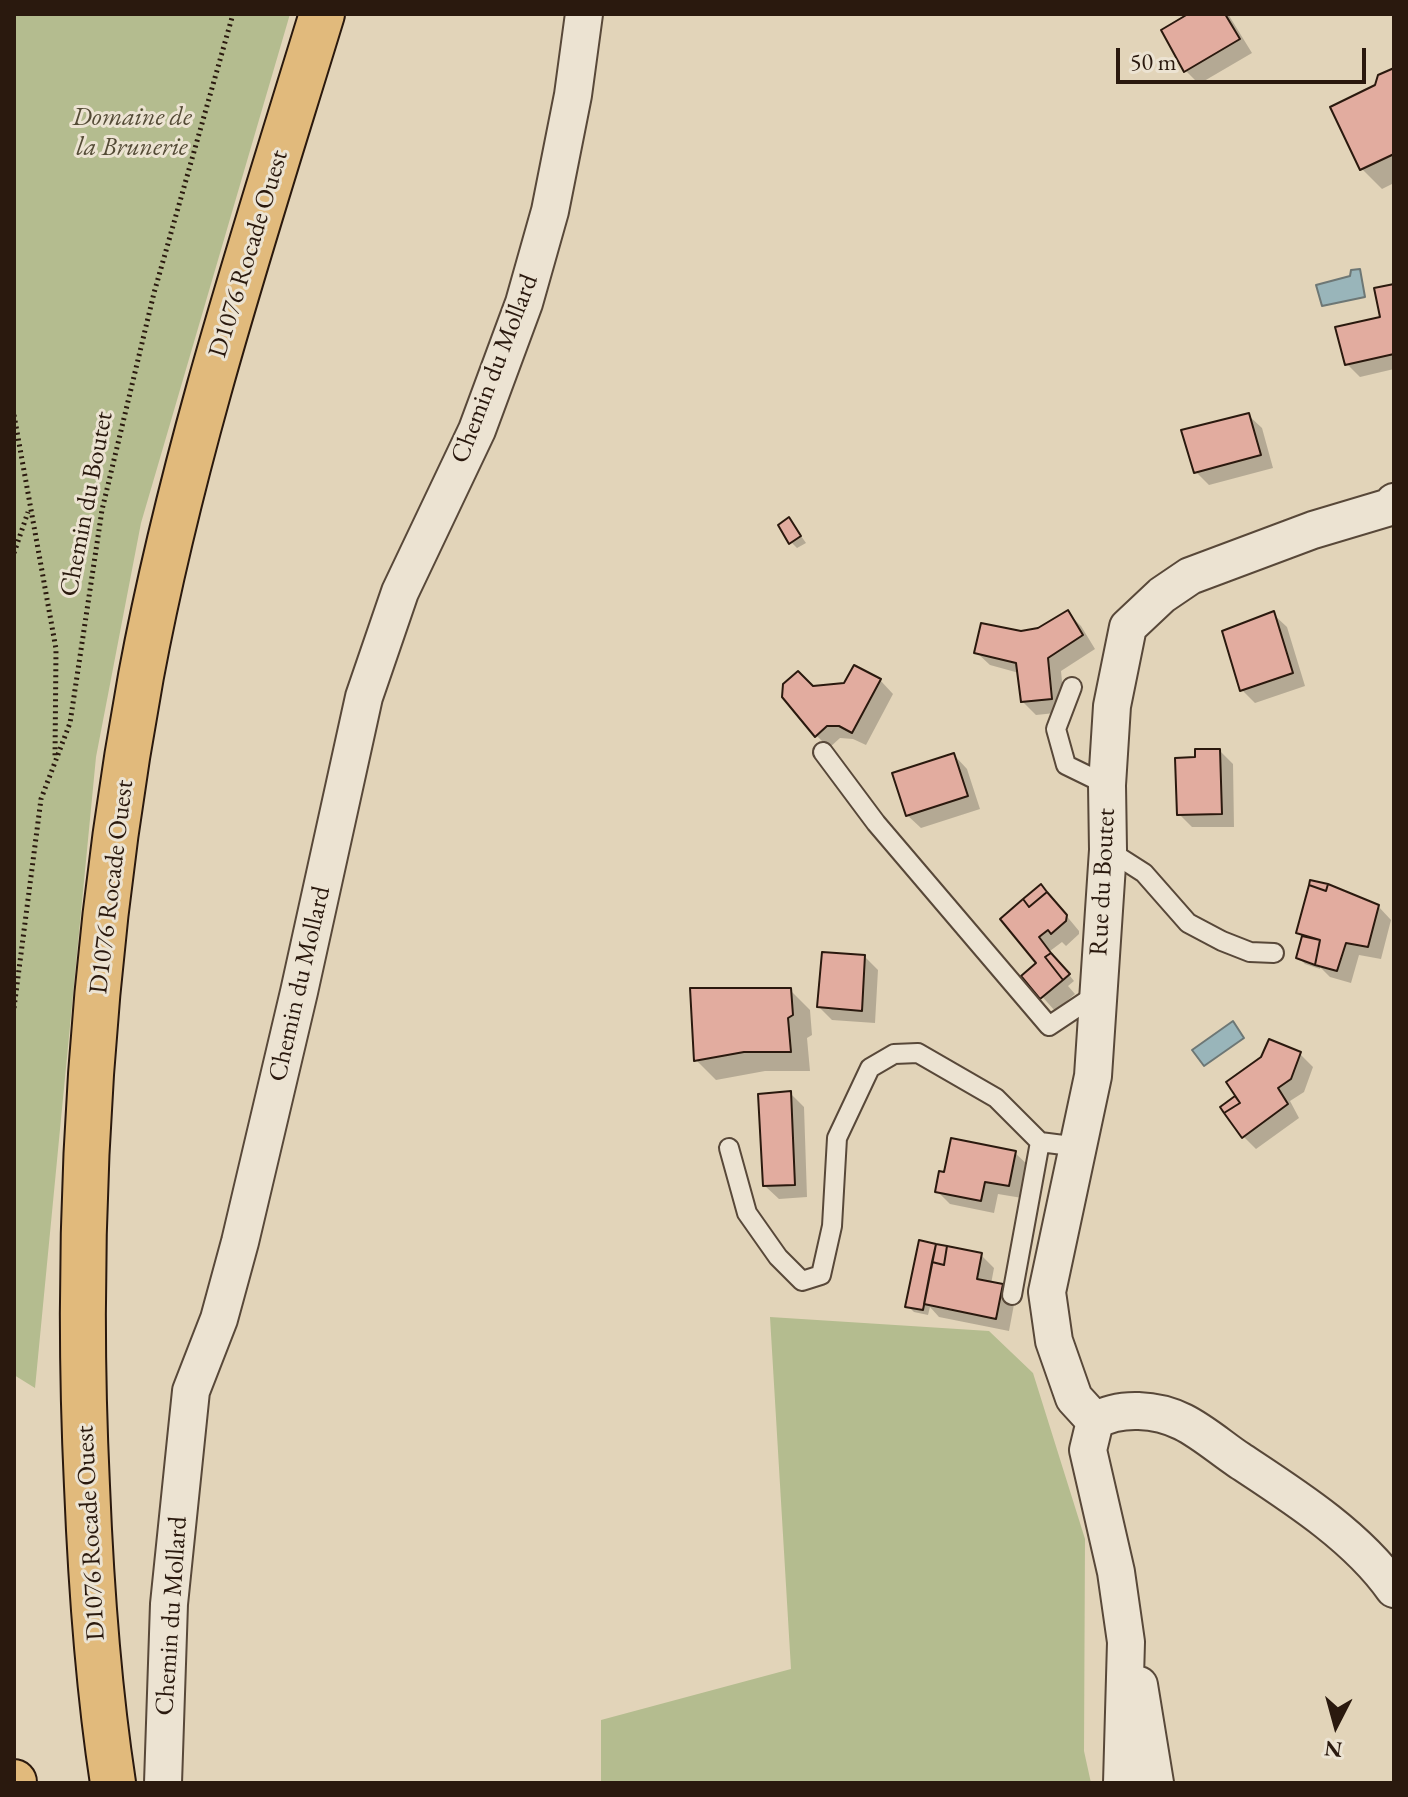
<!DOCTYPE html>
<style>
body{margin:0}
#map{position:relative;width:1408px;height:1797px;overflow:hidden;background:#e2d4b9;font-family:"EB Garamond",serif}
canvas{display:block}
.frame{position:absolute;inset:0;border:16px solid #2a190e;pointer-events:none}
.north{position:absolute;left:1296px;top:1685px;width:80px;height:80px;-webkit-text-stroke:6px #ece3d2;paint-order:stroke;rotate:186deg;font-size:22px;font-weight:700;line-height:32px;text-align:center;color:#2a190e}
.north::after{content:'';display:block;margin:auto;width:28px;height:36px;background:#2a190e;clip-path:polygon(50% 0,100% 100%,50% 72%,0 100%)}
.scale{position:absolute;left:1116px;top:48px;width:250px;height:36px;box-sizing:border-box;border:4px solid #2a190e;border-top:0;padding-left:10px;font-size:24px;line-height:28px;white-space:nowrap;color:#2a190e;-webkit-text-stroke:6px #ece3d2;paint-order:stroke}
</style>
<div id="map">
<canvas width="1408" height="1797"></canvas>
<div class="frame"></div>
<div class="north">N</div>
<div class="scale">50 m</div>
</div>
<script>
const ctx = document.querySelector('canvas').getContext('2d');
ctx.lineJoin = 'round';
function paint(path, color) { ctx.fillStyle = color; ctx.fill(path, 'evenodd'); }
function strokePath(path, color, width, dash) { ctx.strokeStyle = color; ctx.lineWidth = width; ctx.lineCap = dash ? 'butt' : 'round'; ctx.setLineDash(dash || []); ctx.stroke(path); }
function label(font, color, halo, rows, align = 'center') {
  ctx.font = font + ' "EB Garamond",serif'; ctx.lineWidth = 6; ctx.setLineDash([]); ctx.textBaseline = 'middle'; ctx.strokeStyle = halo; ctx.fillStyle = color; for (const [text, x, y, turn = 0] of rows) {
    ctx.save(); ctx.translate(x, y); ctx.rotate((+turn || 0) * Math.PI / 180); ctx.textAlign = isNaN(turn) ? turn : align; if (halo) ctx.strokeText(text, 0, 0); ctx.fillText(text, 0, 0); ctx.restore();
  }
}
paint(new Path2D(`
 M14,14H290L141,523L96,757L35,1388L14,1375Z
 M770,1317L989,1331L1033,1373L1085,1539L1084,1751L1091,1783H601V1720L791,1669Z`), '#b4bc8f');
const water = new Path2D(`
 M1360,269L1365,297L1322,306L1316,285L1350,276L1351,270Z
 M1233,1021L1244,1038L1204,1066L1192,1050Z`);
paint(water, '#99b5ba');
strokePath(water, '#6d7775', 2);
paint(new Path2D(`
 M1192,14H1228L1252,53L1199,84L1186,71L1164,30Z
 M1394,70V183L1382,189L1362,169L1377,87Z
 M1394,286V369L1360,377L1347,364L1383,318Z
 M1248,415L1262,428L1273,468L1209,485L1196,472Z
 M789,519L806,543L797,548L791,542Z
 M1067,612L1081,626L1095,649L1061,671L1065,712L1036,715L1023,702L1019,673L990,665L976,652L1021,633L1039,629Z
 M1273,614L1287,627L1305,686L1255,703L1242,690Z
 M880,680L893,694L866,745L853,739L840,738L829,748L816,735L812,688Z
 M1220,751L1233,764L1234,827H1192L1179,814Z
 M954,755L967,769L980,809L921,828L907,815Z
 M1378,906L1391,920L1381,959L1359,955L1351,983L1330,977L1320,967V969L1305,964L1298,957L1304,938L1299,933Z
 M1060,908L1079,931V934L1066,946L1062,942L1050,951L1074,981L1068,986L1075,994L1055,1011L1024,976L1039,963L1003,919Z
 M865,957L878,970L875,1023L832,1020L819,1007Z
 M790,990L810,1010L812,1035L807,1038L810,1071H765L716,1080L696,1060Z
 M1300,1054L1313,1067L1304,1092L1290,1101L1299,1118L1256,1149L1243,1136L1241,1105L1262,1059Z
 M790,1093L804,1107L807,1197L779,1199L765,1186Z
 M1015,1153L1029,1166L1022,1198L998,1194L994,1213L950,1204L937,1191Z
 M981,1255L994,1268L991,1284L1002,1286L1015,1299L1009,1331L939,1317L930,1307L928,1315L914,1312L908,1306Z`), '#0003');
const building = new Path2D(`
 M1188,14H1225L1240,39L1184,72L1161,30Z
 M1394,68V154L1360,170L1330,107L1375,85L1378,75Z
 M1394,284V354L1345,365L1335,327L1380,317L1374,288Z
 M1249,413L1261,455L1194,473L1181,430Z
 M789,517L801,536L789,544L778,525Z
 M1068,610L1083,635L1048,658L1052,699L1021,702L1016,663L974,653L981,623L1021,631L1038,628Z
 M1274,611L1293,673L1240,691L1222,631Z
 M854,665L881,679L852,733L839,726H827L815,737L782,697L783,684L798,671L813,686L844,683Z
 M1195,749H1220L1222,814L1177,815L1175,758L1195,757Z
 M954,753L968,796L906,816L892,773Z
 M1310,880L1328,884L1326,891L1309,885Z
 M1041,884L1047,892L1029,907L1023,899Z
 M1328,884L1379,905L1368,947L1346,943L1337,971L1315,965L1320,940L1296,933L1309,885L1326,891Z
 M1047,892L1067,915L1066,921L1051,934L1048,930L1039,937L1051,953L1045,957L1063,980L1040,999L1021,976L1036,963L1000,919L1023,899L1029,907Z
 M1302,936L1320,940L1315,965L1296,958Z
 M822,952L865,955L862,1011L817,1007Z
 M1051,953L1070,974L1063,980L1045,957Z
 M690,988H791L793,1015L788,1018L791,1052H744L694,1061Z
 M1269,1039L1301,1052L1291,1079L1278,1088L1288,1104L1242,1138L1224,1113L1240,1103L1226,1082L1261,1057Z
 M791,1091L795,1185L763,1186L758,1094Z
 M1235,1096L1240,1103L1224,1113L1220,1107Z
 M951,1138L1016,1151L1009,1186L985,1182L981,1201L935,1192L939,1171L944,1172Z
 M919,1240L936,1244L923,1310L905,1307Z
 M936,1244L947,1246L944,1265L932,1262Z
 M947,1246L982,1253L977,1279L1003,1284L996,1319L924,1304L932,1262L944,1265Z`);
paint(building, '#e2ac9f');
strokePath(building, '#2a190e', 2);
const lane = new Path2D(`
 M1072,687L1056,729L1066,765L1107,785
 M823,752L876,823L1049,1026L1097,994
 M1108,850L1144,873L1188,923L1222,941L1250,952L1274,953
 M729,1148L747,1213L778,1257L802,1281L821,1275L832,1226L837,1138L870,1068L894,1054L918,1053L996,1098L1040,1142L1079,1147
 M1012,1295L1040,1142`);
const street = new Path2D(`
 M1095,1421L1074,1398L1054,1341L1047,1292L1093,1076L1108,850L1107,785L1112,706L1128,627L1162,595L1190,576L1313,530L1390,507L1394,502
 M1139,1685L1155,1783
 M163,1783L169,1604L191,1391L219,1319L240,1242L299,992L364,697L400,592L477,430L524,303L550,211L573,95L584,14
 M1122,1783L1126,1642L1116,1572L1088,1450L1095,1421C1120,1406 1157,1409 1183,1422C1203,1432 1221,1448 1239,1460C1292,1495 1357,1536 1394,1589`);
const primary = new Path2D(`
 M14,1782V1783
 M113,1783C98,1685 91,1585 87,1486C74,1215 92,943 141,676C183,451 255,233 322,14`);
strokePath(lane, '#584839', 22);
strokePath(street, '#584839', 40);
strokePath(primary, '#2a190e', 48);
strokePath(new Path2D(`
 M14,415L56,649L55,758
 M14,553L28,512
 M14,1008L41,799L70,723L102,510L154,293L233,14`), '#2a190e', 5, [2, 4]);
strokePath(lane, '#ece3d2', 18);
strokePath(street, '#ece3d2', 36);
strokePath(primary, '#e1ba7c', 44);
label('italic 26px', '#534a35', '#ece3d2', [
 ["Domaine de",132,118],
 ["la Brunerie",132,148]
]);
label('26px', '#2a190e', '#ece3d2', [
 ["D1076 Rocade Ouest",249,254,-73],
 ["Chemin du Mollard",495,369,-69],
 ["Chemin du Boutet",87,504,-79],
 ["Rue du Boutet",1103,882,-87],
 ["D1076 Rocade Ouest",112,887,-83],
 ["Chemin du Mollard",300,984,-77],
 ["D1076 Rocade Ouest",91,1533,-93],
 ["Chemin du Mollard",172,1616,-86]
]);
</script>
